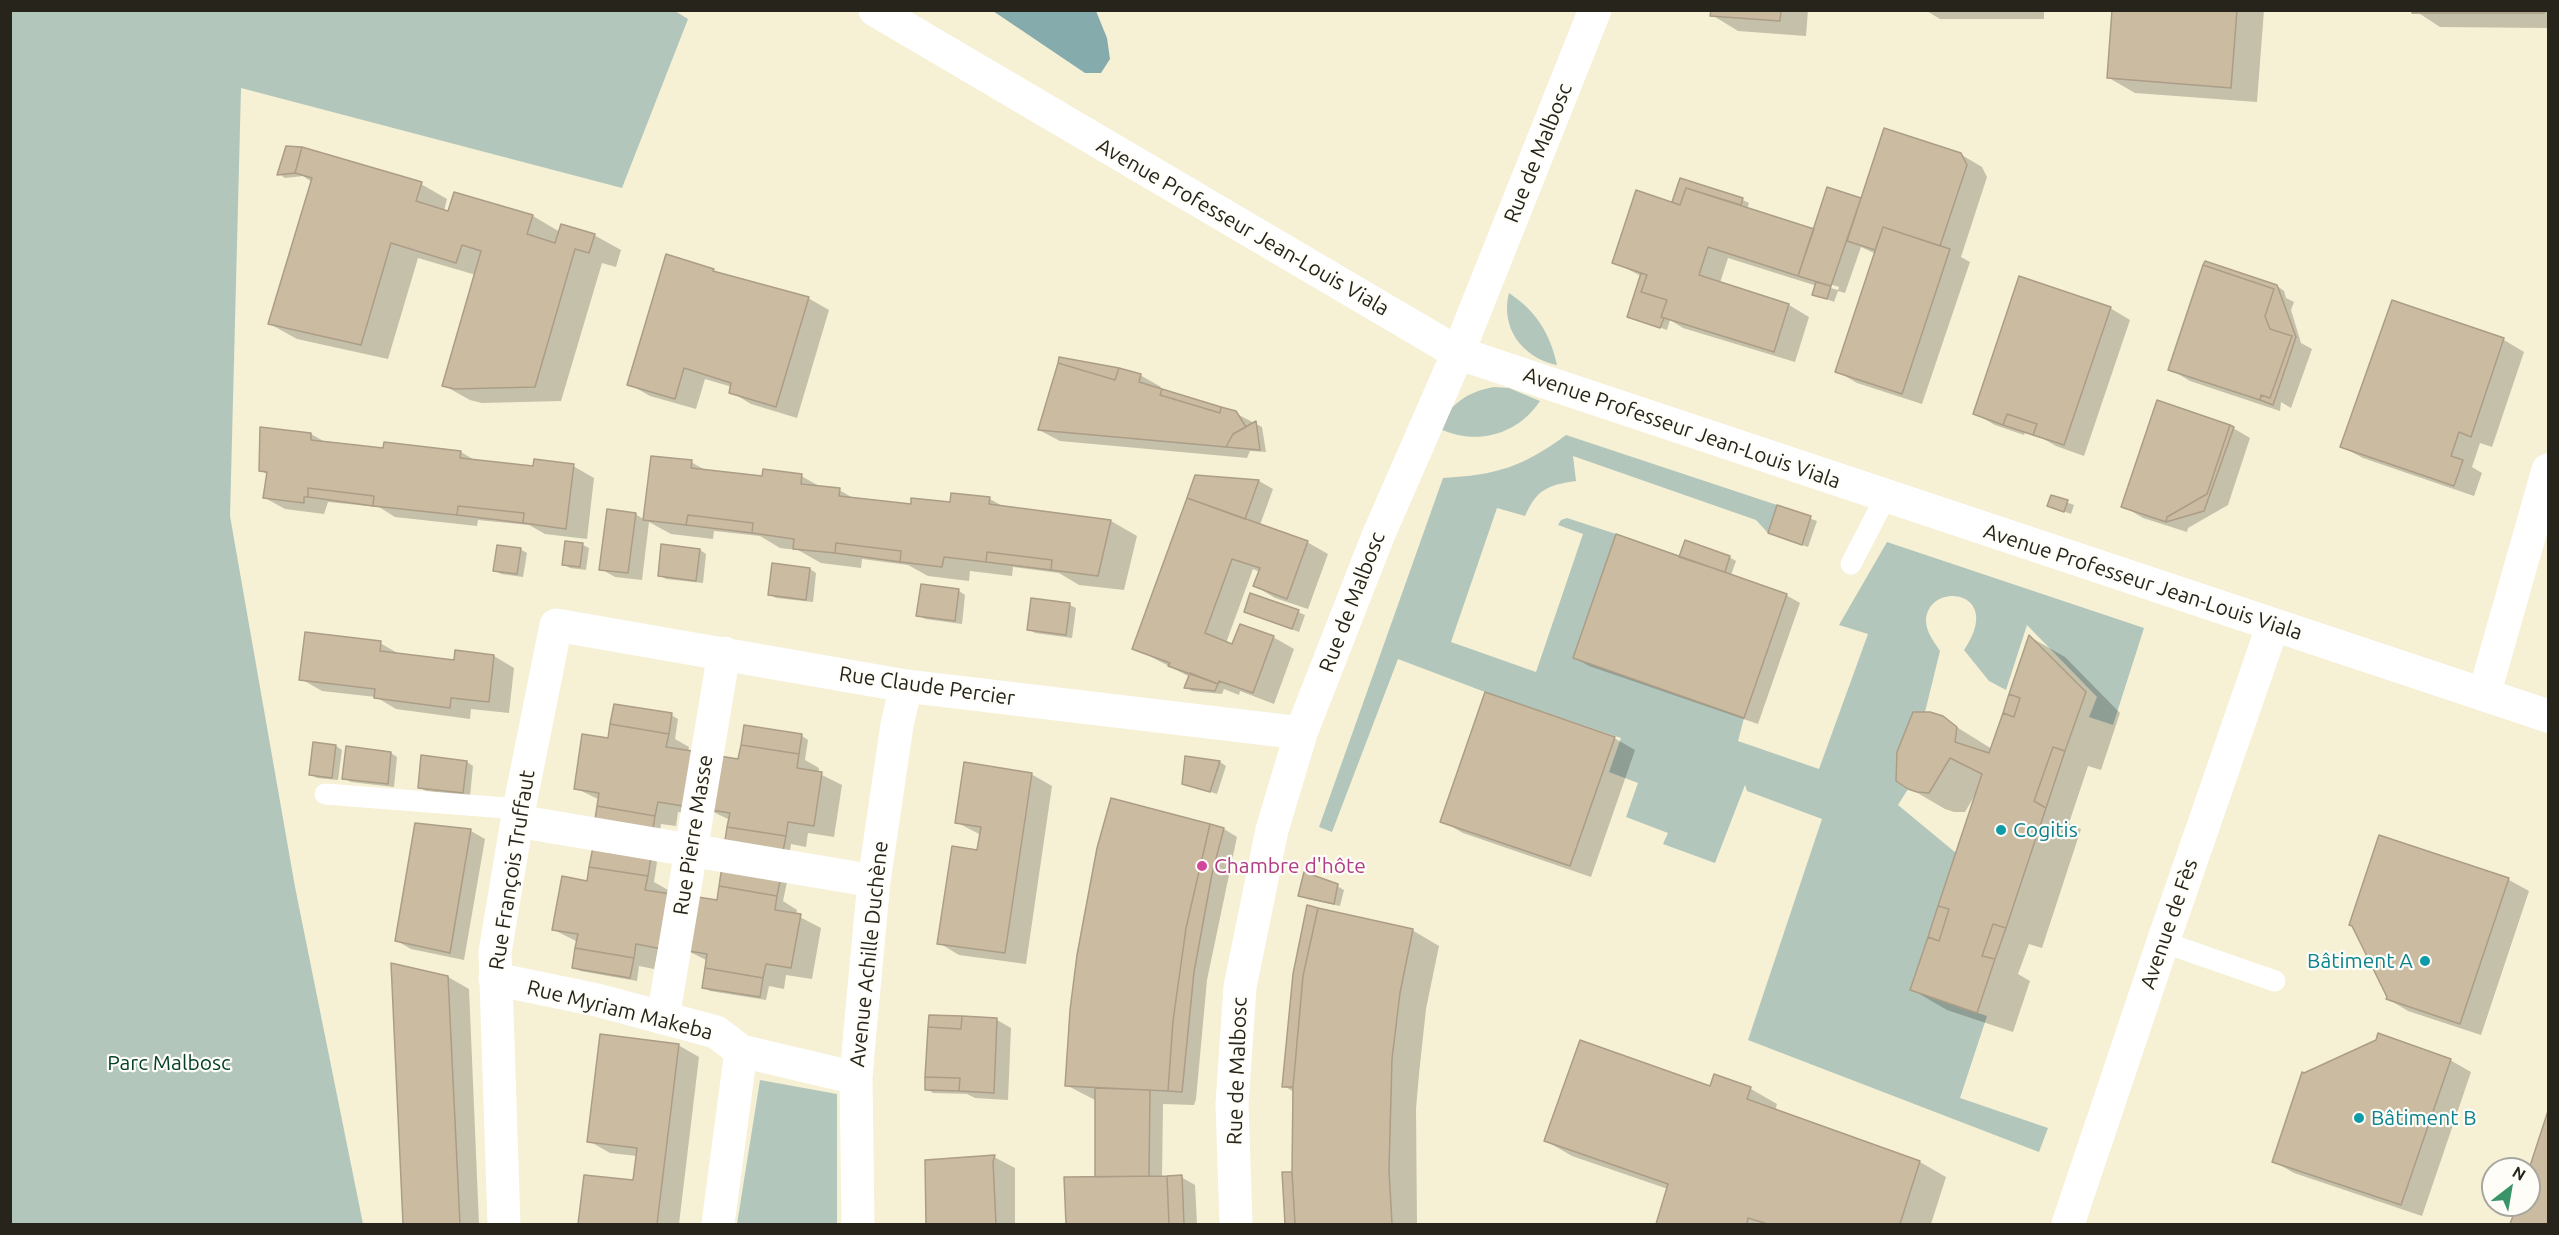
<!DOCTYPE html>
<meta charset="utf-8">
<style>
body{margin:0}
#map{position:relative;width:2559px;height:1235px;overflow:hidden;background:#f6f0d5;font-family:Ubuntu,sans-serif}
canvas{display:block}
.frame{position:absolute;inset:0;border:12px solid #27251b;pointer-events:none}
.north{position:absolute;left:2481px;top:1157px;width:60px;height:60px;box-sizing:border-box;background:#fefdf7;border:2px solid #a8a79f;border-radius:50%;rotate:31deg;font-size:16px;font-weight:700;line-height:24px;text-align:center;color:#27251b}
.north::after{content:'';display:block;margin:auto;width:21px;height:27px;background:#39946a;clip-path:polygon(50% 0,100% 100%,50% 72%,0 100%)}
</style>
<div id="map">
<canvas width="2559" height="1235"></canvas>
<div class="frame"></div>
<div class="north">N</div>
</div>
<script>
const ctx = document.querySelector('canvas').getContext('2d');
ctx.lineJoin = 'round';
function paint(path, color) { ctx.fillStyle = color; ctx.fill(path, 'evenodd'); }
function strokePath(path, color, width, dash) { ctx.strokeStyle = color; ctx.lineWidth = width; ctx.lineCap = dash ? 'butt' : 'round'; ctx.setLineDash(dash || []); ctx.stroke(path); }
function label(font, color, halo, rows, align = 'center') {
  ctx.font = font + ' Ubuntu,sans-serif'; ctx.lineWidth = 4.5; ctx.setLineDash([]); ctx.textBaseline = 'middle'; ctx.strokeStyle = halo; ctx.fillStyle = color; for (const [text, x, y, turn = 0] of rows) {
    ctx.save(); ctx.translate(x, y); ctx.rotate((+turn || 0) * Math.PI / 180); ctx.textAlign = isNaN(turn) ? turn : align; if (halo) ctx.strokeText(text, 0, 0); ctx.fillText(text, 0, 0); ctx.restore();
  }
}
paint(new Path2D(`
 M675,11L688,19L622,188L241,88L230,516L295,887L363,1224H11V11Z
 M1509,293C1536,311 1550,333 1557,365C1522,358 1500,327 1509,293Z
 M1494,387L1509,388L1540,401C1517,436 1474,446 1438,428C1451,404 1466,392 1494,387Z
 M1566,435L1777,505L1768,533L1756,520L1573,456L1576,481C1548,485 1537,489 1525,516L1497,508L1451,642L1536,672L1583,534L1558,525L1561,520L1567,518L1616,534L1573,658L1744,718L1738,741L1819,769L1868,634L1839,625L1887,542L2144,628L2113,725L2089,717L2097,697L2027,625L2006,690L1989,681L1964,650C2006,589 1927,580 1926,621C1926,632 1935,643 1940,651L1925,712H1913L1897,752L1896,781L1908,789L1898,805L1956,853L1910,990L1987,1016L1960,1098L2048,1128L2039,1152L1748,1040L1822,819L1747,791L1745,785L1715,863L1663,844L1668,833L1626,817L1638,783L1609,772L1621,738L1485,692L1398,659L1332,832L1319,827L1443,478C1496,475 1523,467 1566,435Z
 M760,1080L837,1094V1224H737Z`), '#b2c6bb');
paint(new Path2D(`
 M993,11H1096L1107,38L1110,59L1101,73H1085Z`), '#86abad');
paint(new Path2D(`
 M1712,10H1808L1806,36L1738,31L1712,15Z
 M1925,10H2044V19H1940Z
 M2114,10H2264L2257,102L2135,93L2109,78Z
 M2414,10H2548V28L2440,27Z
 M287,147L421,184L447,199L444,211L449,213L455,194L533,216L560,232L594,235L621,250L616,267L602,263L561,401L482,403L470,400L443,385L476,275L418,258L388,359L297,339L270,324L312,182L303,176L285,178L279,174Z
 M1960,154L1982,167L1987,177L1961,257L1970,262L1922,404L1857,383L1836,371L1876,254L1861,247L1845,293L1838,291L1834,302L1814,294L1817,286L1728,258L1720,283L1789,305L1809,317L1795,362L1683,328L1670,320L1667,330L1628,316L1641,276L1614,262L1673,204L1681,180L1743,200L1749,203L1747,209L1814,230L1861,199ZM1685,186L1697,190L1696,192L1685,189ZM1820,281L1839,287L1838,290L1820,285Z
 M713,270L722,275L808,298L829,310L797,418L751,404L731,392L732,387L705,379L696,409L650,396L629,384Z
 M2277,286L2284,291L2286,298L2294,302L2291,310L2301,343L2312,349L2291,408L2281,402L2280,411L2190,381L2170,369Z
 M2393,302L2504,340L2524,352L2492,447L2480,443L2472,467L2482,473L2474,496L2363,458L2342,447Z
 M2110,308L2130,320L2084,456L2056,446L2042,438L2025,432L2024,435L1995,425L1974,413Z
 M1140,375L1161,387L1160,390L1235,413L1262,427L1266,452L1250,451L1247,458L1060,441L1039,430Z
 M261,428L311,434L327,443L384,450L461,452L476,461L534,468L573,466L594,478L587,539L545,534L529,525L478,520L477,526L395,517L379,507L328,502L324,514L285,509L265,498L268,475L260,470Z
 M2233,428L2250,438L2228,505L2188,528L2187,532L2143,518L2123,506Z
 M691,462L707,471L764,478L801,476L823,488L839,490L855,499L912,506L990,499L1006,508L1111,521L1137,536L1124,590L1079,585L1059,573L1013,567L1012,576L970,571L969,581L928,576L908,565L862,559L861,568L821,563L798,550L780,548L760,536L714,531L713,539L671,534L649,522L642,580L615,577L601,569L635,514L645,520Z
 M1196,477L1259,481L1273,489L1260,525L1307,542L1328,554L1308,609L1275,598L1255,586L1260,572L1253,569L1226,643L1233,645L1273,637L1294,649L1274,704L1240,691L1239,695L1224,689L1222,694L1192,691L1186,687L1190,677L1134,648Z
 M2052,497L2074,505L2071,514L2049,506Z
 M1778,507L1817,521L1808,547L1776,536Z
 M583,545L589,548L586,570L570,568L563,564Z
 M520,549L527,553L523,577L501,574L495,570Z
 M700,550L706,554L703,583L666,579L659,575Z
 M1729,557L1736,561L1731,575L1786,595L1800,603L1758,724L1589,666L1575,658L1680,558Z
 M773,565L810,569L816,573L813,602L776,598L769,594Z
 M959,591L965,595L962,624L925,619L918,615Z
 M1070,605L1076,608L1072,638L1035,633L1029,629Z
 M1298,612L1305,615L1299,632L1252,615Z
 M2030,637L2065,657L2120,713L2101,770L2088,766L2069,823L2081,829L2042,948L2029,944L2018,974L2030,981L2013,1032L1947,1010L1911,989L1975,795L1965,812H1954L1945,809L1909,788L1942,718L1992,749Z
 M380,643L401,655L455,662L456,652L494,656L514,668L509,713L471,709L470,719L396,709L376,697L322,691L301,679Z
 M671,715L678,719L675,739L689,747L688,752L740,760L802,736L808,740L805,760L819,768L818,773L842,785L834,837L808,833L806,847L791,844L789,859L730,820L705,808L704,817L678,812L676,826L661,824L659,838L600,800L575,788L609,740Z
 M1614,738L1635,750L1591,877L1463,833L1442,821Z
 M336,746L342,750L338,780L317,778L310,774Z
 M347,748L391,753L397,757L394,787L351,782L344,778Z
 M423,757L467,762L473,766L470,796L426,791L419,787Z
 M1186,758L1220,762L1226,766L1217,794L1183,783Z
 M1031,774L1052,786L1026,964L959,955L939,943L979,852L981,835L956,822Z
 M417,825L471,831L485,839L464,960L411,949L397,941Z
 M1224,829L1237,837L1207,980L1196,1099L1194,1105L1163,1104L1162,1177H1181L1195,1185L1197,1224H1068L1066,1179L1101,1178L1097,1101L1066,1085Z
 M2380,836L2509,880L2529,891L2481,1035L2408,1011L2388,999L2353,925Z
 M651,858L657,862L654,882L668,890L667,895L718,901L724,868L787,882L783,901L797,910L796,915L821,928L812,979L786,975L784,989L769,986L766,1000L710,991L703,987L708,961L684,949L682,960L657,955L654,969L639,966L637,981L580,971L574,968L578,942L554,930L588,882Z
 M1337,886L1344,890L1340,906L1307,899L1300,895Z
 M1412,930L1439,946L1426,1009L1419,1074L1416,1109L1417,1224H1286L1284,1174H1294V1092L1284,1086Z
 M393,965L448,977L469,989L479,1224H404Z
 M930,1016L997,1020L1011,1028L1008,1100L975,1098L967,1094L933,1093L927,1089Z
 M678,1045L699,1057L679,1224H579L585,1176L634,1182L637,1156L610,1153L589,1141Z
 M2450,1060L2471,1072L2422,1216L2294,1173L2273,1161Z
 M1715,1076L1751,1089L1777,1104L1775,1111L1920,1162L1946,1177L1931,1224H1658L1668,1189L1572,1156L1546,1141L1711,1088Z
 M2548,1115V1224H2512L2518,1205H2529V1173Z
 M994,1157L1015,1168V1224H928L926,1161Z`), '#0003');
const building = new Path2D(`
 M1711,10H1781L1780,21L1710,16Z
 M2112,10H2237L2231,88L2107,78Z
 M2412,10H2547L2544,13H2412Z
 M1884,128L1961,153L1967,165L1940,246L1883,227L1875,250L1847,241Z
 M286,146L302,147L295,173L277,175Z
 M302,147L422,182L416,201L448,211L454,192L533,215L527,234L555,243L561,224L595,234L589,253L575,249L535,387L455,389L442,386L481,251L462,245L456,263L391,243L361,345L268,324L312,178L295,173Z
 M1680,178L1743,198L1741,205L1686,188L1680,205L1672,202Z
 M1827,187L1861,198L1831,286L1798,276Z
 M1686,188L1814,229L1798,276L1708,247L1699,275L1789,304L1774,352L1661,317L1667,300L1641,292L1647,275L1612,263L1636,190L1680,205Z
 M1883,227L1950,249L1902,394L1835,372Z
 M666,254L714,269L713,271L809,297L776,407L729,393L731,383L684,368L675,399L627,385Z
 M2205,261L2277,285L2296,337L2273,405L2260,400L2261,395L2270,398L2292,336L2270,329L2265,316L2274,289L2203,265Z
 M2203,265L2274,289L2265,316L2270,329L2292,336L2270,398L2261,395L2260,400L2168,370Z
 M1641,273L1647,275L1641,292L1667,300L1661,317L1664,318L1660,328L1627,317Z
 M2019,276L2111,307L2064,445L2033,435L2037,424L2007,414L2003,425L1973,414Z
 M1816,282L1831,286L1827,299L1812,295Z
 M2392,300L2504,338L2471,437L2459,432L2451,456L2463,460L2454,486L2340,447Z
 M1059,357L1119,368L1115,380L1058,363Z
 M1058,363L1115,380L1119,368L1141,374L1139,382L1162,389L1160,395L1220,413L1221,407L1236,411L1246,427L1233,434L1226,447L1038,430Z
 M1162,389L1221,407L1220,413L1160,395Z
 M2157,400L2230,425L2207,494L2167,517L2166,522L2121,507Z
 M2007,414L2037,424L2033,435L2003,425Z
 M1256,421L1260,450L1226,447L1233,434Z
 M2230,425L2234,427L2204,511L2166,522L2167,517L2207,494Z
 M260,427L311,433V440L383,448L384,442L461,451L460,458L533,466L534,459L574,464L566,529L523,523L524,513L458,506L457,515L373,506L374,496L308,488V497H304V503L263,498L267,472L259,471Z
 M651,456L692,460L691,468L762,476L763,469L802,474L801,484L840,488L839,496L911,504V498L950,502L951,493L990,497L989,504L1111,520L1098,576L1051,570L1052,560L987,552L986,562L944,557L942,567L900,562L901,551L836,543L835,553L793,549L794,539L752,533L753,523L688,515L686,525L643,520Z
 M1195,475L1259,480L1245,519L1187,498Z
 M308,488L374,496L373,506L308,497Z
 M2051,495L2068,500L2064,512L2047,506Z
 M1187,498L1308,541L1287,599L1253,586L1260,568L1232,559L1205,633L1232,644L1240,624L1274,636L1253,693L1219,681L1218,684L1168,666L1170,663L1132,649Z
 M1777,505L1811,516L1802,545L1768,533Z
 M458,506L524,513L523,523L457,515Z
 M607,509L636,513L628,573L599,570Z
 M688,515L753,523L752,533L686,525Z
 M1616,534L1787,594L1744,718L1573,658Z
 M1685,540L1730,556L1725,572L1679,557Z
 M565,541L583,543L580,567L562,565Z
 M836,543L901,551L900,562L835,553Z
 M661,544L700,549L696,581L658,576Z
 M497,545L521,548L517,574L493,571Z
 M987,552L1052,560L1051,570L986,562Z
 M772,563L810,568L806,600L768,595Z
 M921,584L959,589L955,621L916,616Z
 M1250,593L1299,610L1292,629L1244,612Z
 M1031,598L1070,603L1066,635L1027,630Z
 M305,632L381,641L380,651L454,660L455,650L494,655L489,702L451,698L450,708L374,698L375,689L299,680Z
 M2029,635L2086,692L2065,751L2053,747L2034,801L2046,808L2006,928L1993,924L1982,956L1995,959L1977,1013L1910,990L1928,937L1939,941L1949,909L1938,906L1982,774L1950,758L1929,793L1917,792L1908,789L1896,781L1897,752L1913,712H1930L1943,716L1957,727L1955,742L1989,753L2003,713L2014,717L2020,698L2009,694Z
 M1190,673L1218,684L1215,691L1184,688Z
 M1485,692L1615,737L1570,866L1440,822Z
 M2009,694L2020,698L2014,717L2003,713Z
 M614,704L672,713L669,734L610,724Z
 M610,724L669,734L666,747L692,751L683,806L658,802L655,816L597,806L599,793L574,789L582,734L608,738Z
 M744,725L802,734L799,754L741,745Z
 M313,742L336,745L332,778L309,775Z
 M741,745L799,754L797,768L822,772L814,826L788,822L786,836L727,827L730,813L704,809L713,755L738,759Z
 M346,746L391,752L388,784L342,779Z
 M2053,747L2065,751L2046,808L2034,801Z
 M421,755L467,761L463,793L418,788Z
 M1185,756L1220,761L1210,792L1182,784Z
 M964,762L1032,773L1005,953L937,944L952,846L977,850L981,827L955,823Z
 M1111,798L1210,824L1186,928L1173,1021L1168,1091L1065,1086L1070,1010L1077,955L1097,848Z
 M597,806L655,816L652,835L594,826Z
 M415,823L471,829L450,953L395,941Z
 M1210,824L1224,828L1212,874L1194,972L1182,1092L1168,1091L1173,1021L1186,928Z
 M727,827L786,836L782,856L724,847Z
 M2379,835L2509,878L2460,1024L2386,999L2387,997L2352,926L2349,925Z
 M593,847L651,857L648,876L589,867Z
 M722,866L781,876L777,896L719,886Z
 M589,867L648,876L645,890L671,894L662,949L636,944L634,958L575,948L578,934L552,930L562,876L587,881Z
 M1304,872L1338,884L1334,904L1298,896Z
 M719,886L777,896L775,910L801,914L791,968L766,964L763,978L705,968L707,954L682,950L691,896L717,900Z
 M1307,905L1318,908L1303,976L1293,1087H1282L1293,974Z
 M1938,906L1949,909L1939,941L1928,937Z
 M1318,908L1413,929L1400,993L1392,1059L1389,1170L1392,1224H1295L1292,1172L1293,1087L1303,976Z
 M1993,924L2006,928L1995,959L1982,956Z
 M575,948L634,958L630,978L572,968Z
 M391,963L448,976L460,1224H403Z
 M705,968L763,978L760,997L702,988Z
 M929,1015L962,1016L961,1029L928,1027Z
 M962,1016L997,1018L994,1093L959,1091L960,1078L925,1077L928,1027L961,1029Z
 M2378,1033L2451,1059L2401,1205L2272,1162L2302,1072L2304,1073L2376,1040Z
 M600,1034L679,1044L657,1224H578L584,1175L633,1180L637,1148L587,1142Z
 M1580,1040L1710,1086L1714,1074L1751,1087L1747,1099L1920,1161L1900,1224H1768L1748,1218L1747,1224H1656L1668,1184L1544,1141Z
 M925,1077L960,1078L959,1091L925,1090Z
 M1095,1088L1150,1090L1149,1176L1095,1177Z
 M2548,1111V1224H2510L2517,1205H2529V1169Z
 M995,1155L993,1162L996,1224H926L925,1160Z
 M1282,1172H1292L1295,1224H1285Z
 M1182,1175L1184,1224H1169L1167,1176Z
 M1167,1176L1169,1224H1066L1064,1177Z`);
paint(building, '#cbbba1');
strokePath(building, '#ab9d87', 1.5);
strokePath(new Path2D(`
 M1851,564L1886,496
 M325,794L519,809
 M2163,942L2275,981`), '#fff', 21);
strokePath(new Path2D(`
 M875,10L1458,353L2548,716
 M2484,695L2548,470
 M517,821L874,881
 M495,979L597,1000L716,1032L741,1051
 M663,1018L724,653
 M504,1224L495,952L519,809L556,625L906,686L1301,733
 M718,1224L741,1051L856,1078
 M858,1224L856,1078L860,1031L874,881L897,725L906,686
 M1236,1224L1232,1104L1240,987L1272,830L1301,733L1378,536L1458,353L1595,10
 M2068,1224L2163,942L2273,625`), '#fff', 33);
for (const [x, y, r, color] of [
 [2001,830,6,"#0f9aa8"],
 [1202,866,6,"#d1479c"],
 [2425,961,6,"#0f9aa8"],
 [2359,1118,6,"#0f9aa8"]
]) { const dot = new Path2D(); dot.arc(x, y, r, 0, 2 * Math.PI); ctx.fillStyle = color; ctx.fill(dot); strokePath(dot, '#fefdf7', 2); }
label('21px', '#27251b', '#fefdf7', [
 ["Rue de Malbosc",1538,153,-68],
 ["Avenue Professeur Jean-Louis Viala",1243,227,30],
 ["Avenue Professeur Jean-Louis Viala",1682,428,19],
 ["Avenue Professeur Jean-Louis Viala",2143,582,18],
 ["Rue de Malbosc",1352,602,-69],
 ["Rue Claude Percier",927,686,8],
 ["Rue Pierre Masse",693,835,-81],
 ["Rue François Truffaut",512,870,-81],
 ["Avenue de Fès",2169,924,-71],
 ["Avenue Achille Duchène",869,954,-84],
 ["Rue Myriam Makeba",620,1010,14],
 ["Rue de Malbosc",1237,1071,-88]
]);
label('21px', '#0d838f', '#fefdf7', [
 ["Cogitis",2013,830],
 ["Bâtiment A",2413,961,"right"],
 ["Bâtiment B",2371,1118]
], 'left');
label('21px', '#b23c85', '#fefdf7', [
 ["Chambre d'hôte",1214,866]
], 'left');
label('21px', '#023f29', '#fefdf7', [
 ["Parc Malbosc",169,1063]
]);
</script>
